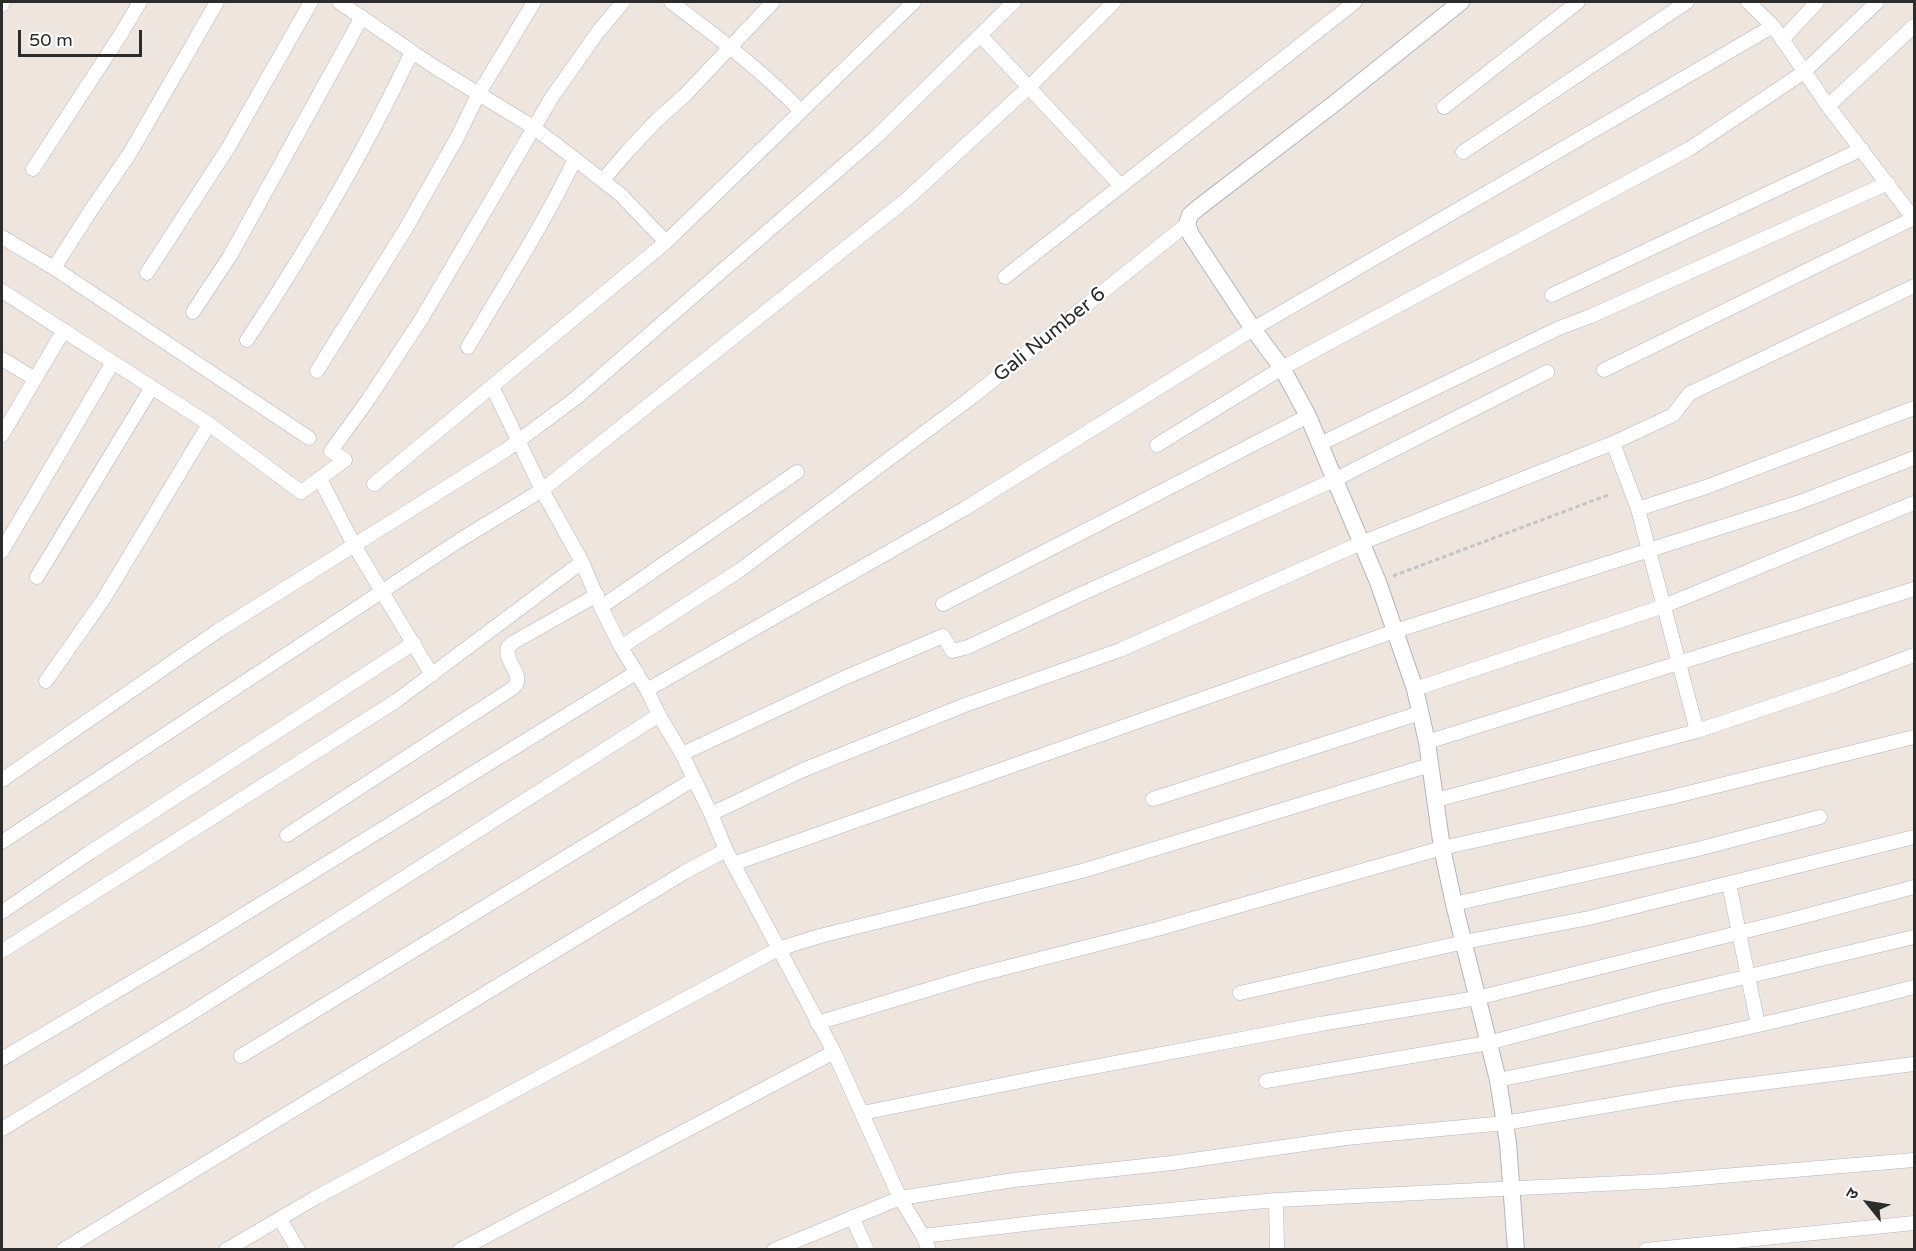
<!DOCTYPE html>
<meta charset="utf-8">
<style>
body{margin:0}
#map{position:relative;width:1916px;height:1251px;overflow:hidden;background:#eee5de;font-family:"Varela Round","Noto Sans Devanagari",sans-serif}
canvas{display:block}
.frame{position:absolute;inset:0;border:3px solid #2c2c2c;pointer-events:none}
.north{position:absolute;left:1838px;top:1173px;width:60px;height:60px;-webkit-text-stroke:4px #fff;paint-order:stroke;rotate:300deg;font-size:16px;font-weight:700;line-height:24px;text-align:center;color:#2c2c2c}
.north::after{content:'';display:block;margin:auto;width:21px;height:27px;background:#2c2c2c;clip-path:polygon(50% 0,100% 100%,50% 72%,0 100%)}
.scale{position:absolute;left:18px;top:30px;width:124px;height:27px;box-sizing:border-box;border:3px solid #2c2c2c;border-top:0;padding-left:8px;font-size:18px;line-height:21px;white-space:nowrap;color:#2c2c2c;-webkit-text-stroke:4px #fff;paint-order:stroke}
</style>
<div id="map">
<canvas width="1916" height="1251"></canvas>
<div class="frame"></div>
<div class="north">उ</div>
<div class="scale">50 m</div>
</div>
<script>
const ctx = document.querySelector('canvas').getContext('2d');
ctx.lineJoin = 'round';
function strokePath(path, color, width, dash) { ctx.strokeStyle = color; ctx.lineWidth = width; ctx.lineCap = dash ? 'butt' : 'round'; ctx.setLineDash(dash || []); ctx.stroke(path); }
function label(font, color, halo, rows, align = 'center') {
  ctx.font = font + ' "Varela Round",sans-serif'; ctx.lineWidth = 4.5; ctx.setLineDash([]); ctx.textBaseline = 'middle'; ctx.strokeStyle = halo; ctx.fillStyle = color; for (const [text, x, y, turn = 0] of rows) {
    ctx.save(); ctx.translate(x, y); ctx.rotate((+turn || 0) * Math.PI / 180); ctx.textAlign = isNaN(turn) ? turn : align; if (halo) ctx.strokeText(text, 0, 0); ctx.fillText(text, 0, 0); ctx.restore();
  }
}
const minor = new Path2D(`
 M339,2L433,66L533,127L575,159L621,195L666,242
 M671,2C716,36 761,70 801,111
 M1748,2L1773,26L1828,106L1914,219
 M2,5L3,2
 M980,35L1121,186
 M1782,40L1817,2
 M1828,106L1914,26
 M1444,107L1578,2
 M1463,152L1687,2
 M33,169L121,34L140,2
 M603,180L627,152L656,121L685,95L773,2
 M2,237L54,268L309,438
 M54,268L93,207L130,153L217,2
 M147,273L228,148L311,2
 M1005,277L1355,2
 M2,291L209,424L301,492L345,460L331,451L368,400L422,318L552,97L598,32L623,2
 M1552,295L1862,149
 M193,312L230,256L362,17
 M247,340C308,248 364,152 412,52
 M468,347C505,284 544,224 575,159
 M2,359L35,379
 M1604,370L1914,218
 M317,371L405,230L458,136L478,95L534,2
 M492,386L542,490L582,562L601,607L621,647L647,690L659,715L682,754L711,814L726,850L834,1052L900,1198L923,1236L929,1250
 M2,435L64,330
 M1613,443L1638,509L1697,731
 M1320,444L1559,328L1591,316L1888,183
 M1157,445L1282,368L1689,149L1804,72L1877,2
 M320,479L354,545L432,675
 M374,484L666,242L914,2
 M1638,509L1706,487L1914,408
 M2,551L113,362
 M37,577L152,387
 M943,604L1308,416
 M601,607L797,472
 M621,647L740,570L972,397L1187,224
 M46,681L103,600L209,424
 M1415,689L1664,606L1914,503
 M647,690L964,509L1253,329L1773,26
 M1427,742L1914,589
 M682,754L844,678L943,636L952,651L968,647L1079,595L1334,480L1547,372
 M2,780L219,630L506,450L576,398L875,138L1014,2
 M1153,799L1420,713
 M1436,800L1697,731L1837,684L1914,655
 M711,814L803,770L965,705L1120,650L1361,543L1613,443L1673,415L1690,393L1695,391L1914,286
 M287,835L513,688C527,676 503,662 508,647L514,642L597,595
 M2,842L460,540L542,490L907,199L1029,87L1114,2
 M733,864L1395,631L1800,502L1914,458
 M1729,884L1758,1025
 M1454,904L1698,849L1820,817
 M2,912L89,853L414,643
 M2,951L396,701L582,562
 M1240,993L1464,942L1589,918L1914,837
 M817,1023L973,976L1157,929L1442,848L1672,797L1914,737
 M241,1056L694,779
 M2,1059L196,944L637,672
 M1498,1080C1638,1052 1777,1023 1914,987
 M1266,1081L1488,1043L1661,997L1914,937
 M862,1113L1046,1076L1320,1024L1477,998L1790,920L1914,887
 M2,1129L195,1011L659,715
 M1276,1200L1277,1250
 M852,1217L867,1250
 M280,1219L298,1250
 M923,1236L1051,1221L1276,1200L1663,1181L1914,1160
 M63,1250L685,872L726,850
 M226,1250L315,1198L778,949L820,936L1082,871L1430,765
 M460,1250L834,1052
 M774,1250L900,1198L1014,1180L1172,1163L1346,1138L1505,1123L1681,1093L1914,1064
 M1646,1250L1914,1223`);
const tertiary = new Path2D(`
 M1461,2L1335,103L1198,208L1190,215L1187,224L1191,235L1253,329L1282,368L1308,416L1378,582L1415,689L1427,742L1442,848L1454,904L1498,1080L1508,1143L1516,1250`);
strokePath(minor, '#b2b6c0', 15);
strokePath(tertiary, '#b2b6c0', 18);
strokePath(new Path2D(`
 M1393,576L1608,495`), '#c4c4c4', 3, [4.5, 3]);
strokePath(minor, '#fff', 14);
strokePath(tertiary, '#fff', 16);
label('20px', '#2c2c2c', '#fff', [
 ["Gali Number 6",1050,335,-39]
]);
</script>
